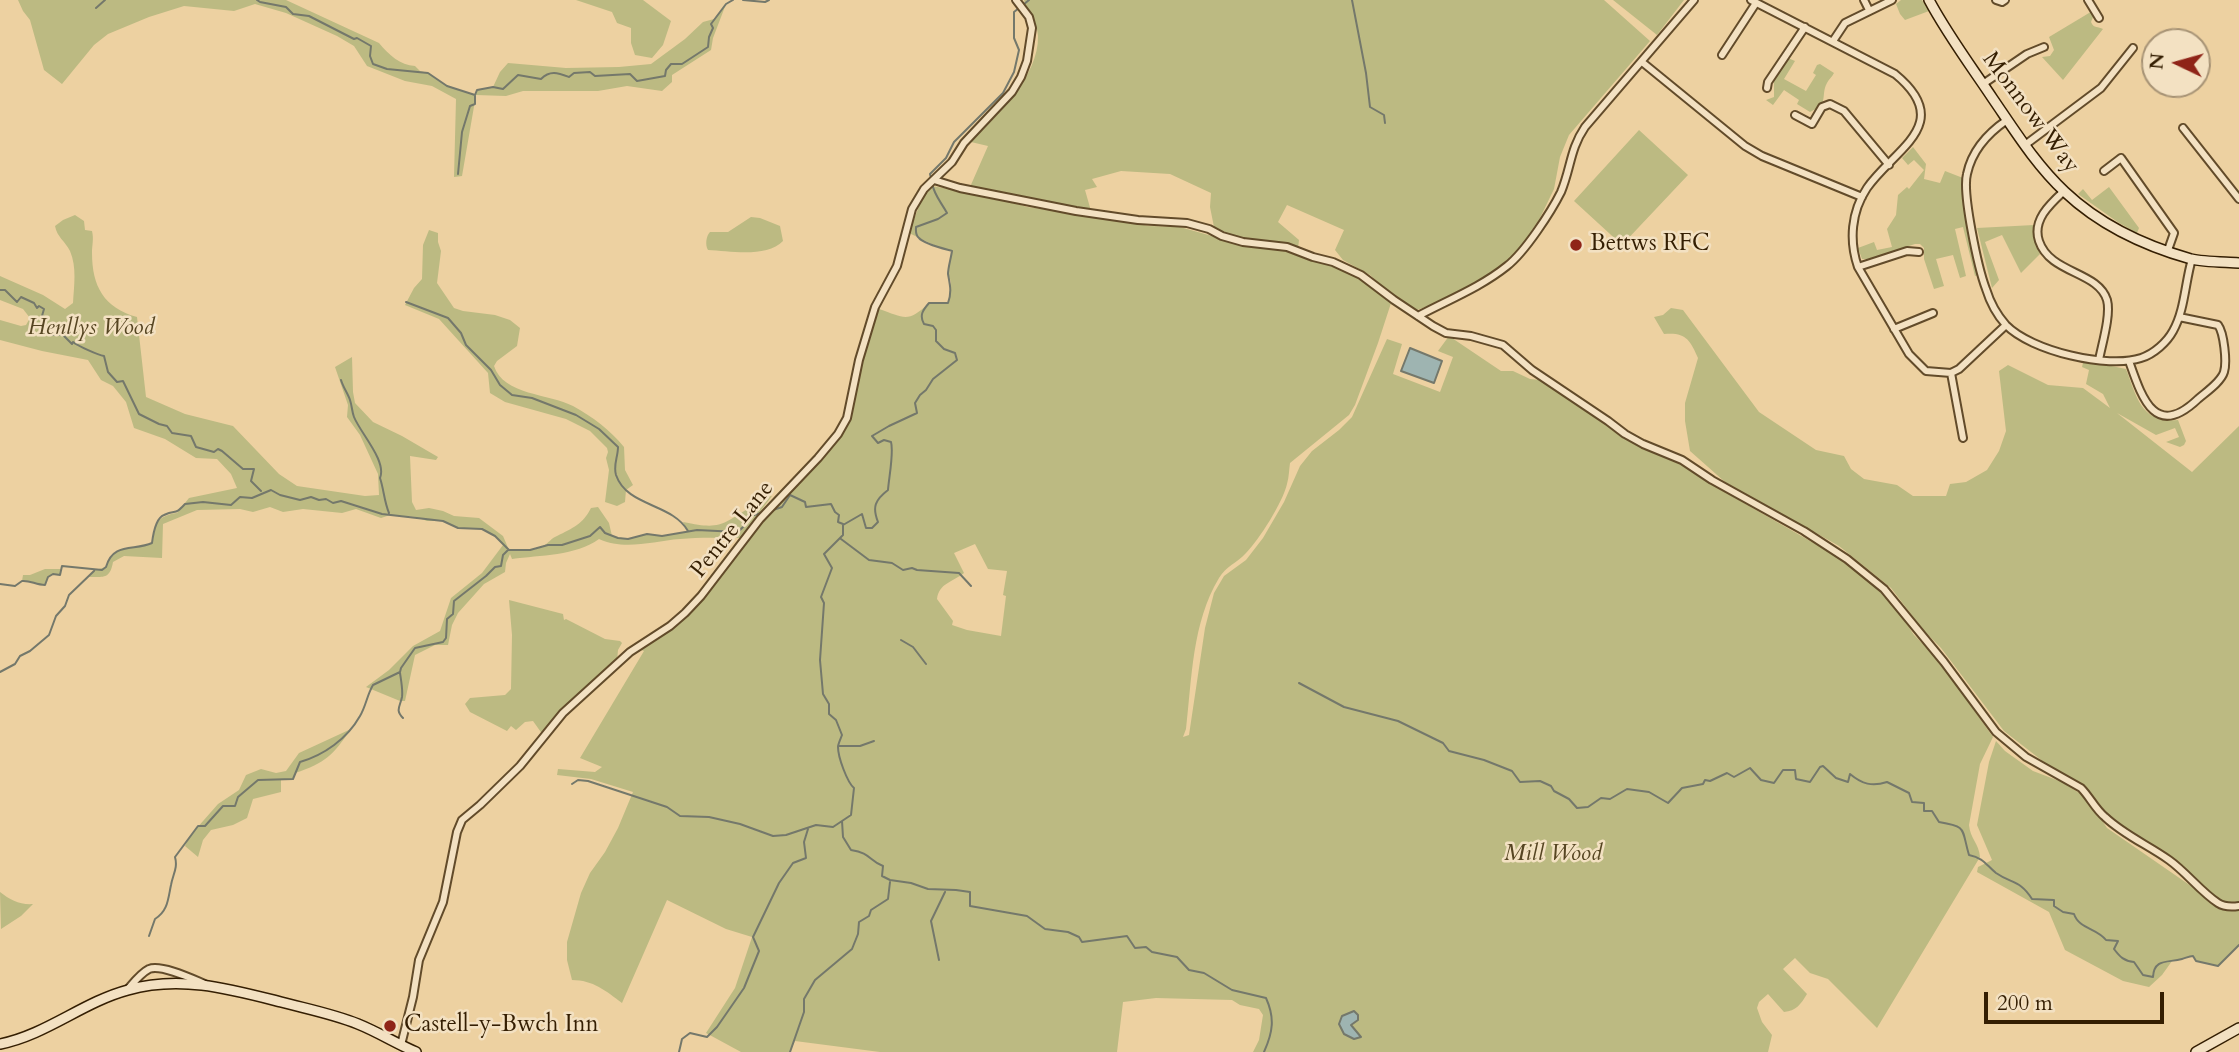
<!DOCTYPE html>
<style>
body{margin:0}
#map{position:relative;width:2239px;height:1052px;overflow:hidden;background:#edd1a1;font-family:Cardo,serif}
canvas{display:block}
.north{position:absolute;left:2141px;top:28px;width:70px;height:70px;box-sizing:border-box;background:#f3e1c2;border:2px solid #a79375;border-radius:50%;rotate:275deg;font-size:19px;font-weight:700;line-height:28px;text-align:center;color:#341e02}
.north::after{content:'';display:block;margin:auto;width:24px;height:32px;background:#8f2418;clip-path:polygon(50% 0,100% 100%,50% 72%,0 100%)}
.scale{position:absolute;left:1984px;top:992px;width:180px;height:32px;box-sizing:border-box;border:4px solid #341e02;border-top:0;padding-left:9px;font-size:21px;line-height:24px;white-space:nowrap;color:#341e02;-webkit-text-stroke:5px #f3e1c2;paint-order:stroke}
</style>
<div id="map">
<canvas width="2239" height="1052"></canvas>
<div class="north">N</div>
<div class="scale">200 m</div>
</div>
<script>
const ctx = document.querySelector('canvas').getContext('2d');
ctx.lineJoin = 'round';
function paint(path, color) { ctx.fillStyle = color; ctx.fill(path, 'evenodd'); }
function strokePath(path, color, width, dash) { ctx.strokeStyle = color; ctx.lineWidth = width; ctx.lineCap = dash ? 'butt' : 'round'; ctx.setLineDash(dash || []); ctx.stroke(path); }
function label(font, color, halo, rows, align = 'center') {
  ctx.font = font + ' Cardo,serif'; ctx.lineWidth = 5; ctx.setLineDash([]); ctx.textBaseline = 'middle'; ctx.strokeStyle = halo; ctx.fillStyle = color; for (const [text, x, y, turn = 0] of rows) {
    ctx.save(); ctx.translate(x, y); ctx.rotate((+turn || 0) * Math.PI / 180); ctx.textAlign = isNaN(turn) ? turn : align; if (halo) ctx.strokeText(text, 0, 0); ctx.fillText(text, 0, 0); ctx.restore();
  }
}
paint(new Path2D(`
 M18,0H286L379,43C389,55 400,65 415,66L420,71L428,73L447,86L475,95L477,90L493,87L500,72L508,63L566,68L619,67L651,64L685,39L703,22L714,19L726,4L713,38L711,50L672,75V82L662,91L627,86L598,91H523L506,96L476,95L462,176L454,177L456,99L432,86L405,81L367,66L354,46L337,36L286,13L255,4L234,11L184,6L149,17L108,34L94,45L62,84L44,70L30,20L23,11Z
 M576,0H643L671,21L663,45L652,58L635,55L631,43V28L617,23L612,12Z
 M1024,0H1604L1650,41L1569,135L1560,157L1554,189L1540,218L1510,264L1453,297L1417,310L1394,297L1370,275L1343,260L1335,250L1344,230L1287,205L1278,222L1299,240L1298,249C1271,238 1239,243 1214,227L1210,207L1211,193L1170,174L1121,171L1092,179L1097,187L1085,190L1091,211L970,187L988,146L971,142C997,115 1039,76 1038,36C1037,21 1027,13 1024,0Z
 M1613,0H1684L1657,35Z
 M1901,0H1922L1929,11L1905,20L1900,14L1896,4Z
 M2094,10L2095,12L2091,22C2094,29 2098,26 2103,29L2063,80L2042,57L2050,56L2054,50L2049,37Z
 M1788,58L1795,61L1784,79L1806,91L1816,75L1813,73L1817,65L1820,64L1834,73C1832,77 1829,79 1827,83C1820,96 1830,103 1810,112L1797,104L1799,100L1784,90L1773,105L1766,100L1774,97V80Z
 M1639,130L1688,175L1622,245L1574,201Z
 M1913,147L1926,164L1924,179L1940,183L1945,171L1963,178L1965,212L1979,275L1975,276L1963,227L1955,229L1966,276L1960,278L1953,255L1936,259L1944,286L1934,289L1924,259V248L1920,244H1915L1869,259H1862L1858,248L1874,242L1877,250L1892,247L1887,229L1896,215L1898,195L1907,187L1909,189L1924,170L1914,160L1908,165L1902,158Z
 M932,186L999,198L1027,207L1087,214L1149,226L1180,227L1244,245L1284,249L1345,271L1374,286L1392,300L1378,343L1355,405L1349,415L1290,463C1289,470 1289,477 1287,484C1283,502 1259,540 1246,553C1237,563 1226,566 1219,578C1192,623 1192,678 1186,729L1183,737L1189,735L1205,628L1214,593L1224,576L1246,560L1263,538L1284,502L1300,466L1312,451L1339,430L1352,417L1387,339L1402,344L1393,374L1440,392L1453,357L1438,351L1449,336L1501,371H1513L1530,379L1541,380L1614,429L1618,433L1680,461L1716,487L1838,557L1883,592L1899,612L1914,635L1937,658L1993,737L1980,764L1969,825C1970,838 1979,844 1980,857L1877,1028L1828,979L1810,973L1795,958L1783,969L1807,994C1801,1004 1796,1011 1784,1012L1768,994L1759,1002L1757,1008L1762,1022L1772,1035L1768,1052H1253L1259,1040L1263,1015L1259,1009L1240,1005L1232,1000L1156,998L1123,1002L1117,1052H880L795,1041L790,1052H741L706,1033L735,988L752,937L726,929L667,900L622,1003C606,991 593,980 572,980L567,960V942L581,893L590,873L605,852L618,828L633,792L591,779L557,775L558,769L595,772L602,767L580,758L644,651L639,649L687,614L738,549L790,492L846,425L853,411L861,362L879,309C905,318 908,323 929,303H948L951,282L948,273L952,251L938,247L909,233L922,198ZM975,544L988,569L1007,571L1003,595L1006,596L1001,636L967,630L952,625L953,621L937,599C939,583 953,582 964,573L954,553Z
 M2109,187L2139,228L2137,233L2119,223L2078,194L2083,189L2092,200Z
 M75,215L84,221L85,230L92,231C94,239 92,245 92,253C92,286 104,308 137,317L146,397L185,414L233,426L279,474L297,486L365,496L379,495L378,474L360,435L347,417L348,405L335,367L352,357L353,392L355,403L373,422L402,436L438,457L436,460L410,456L412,502L416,510L429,508L443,511L454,516L479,518L503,536L509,550C520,550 533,552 543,546C549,543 551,538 557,536C573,528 583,524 591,508L598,507L609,523L612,536L628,539L647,534L662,536L687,532L683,522C721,530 721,525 752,506C761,500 761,498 772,496L740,538C720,538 700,537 680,539C653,541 625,551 599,539C576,556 540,555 512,559L510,554L506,563L505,572L484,584L458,613L452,625L448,645H435L415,655L405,701H400L366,687L389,670L413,646L440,631L451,598L482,573L503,545L495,536L482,529L458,528L443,521H427L416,517L390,515L381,518L356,509L342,513L303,509L283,512L270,507L253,512L240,509L197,510L163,524L162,558L124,556L113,562C110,579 104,577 89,577L95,570L106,567C113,542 134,552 152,543C155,523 157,516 177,513L189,498L237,488L231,474L217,459L196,458L165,439L134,428L126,402L113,386L101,380L88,360L42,351L0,340V320L21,326L26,325L30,318L23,309L0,300V276L43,295L65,309L73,303C74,286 77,267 70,251C65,241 57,237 55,226L63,220Z
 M751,217L760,218L780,226L783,241C767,258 730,251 708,250C705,245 706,236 710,232H728Z
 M2034,225V238L2040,254L2021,273L2002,235L1985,242L1999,280L1992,288L1977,228Z
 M429,230L438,233V242L441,251L437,283L454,308L463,311L495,315L510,320L520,328L517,346L497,361L494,366C503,395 550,394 573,406C593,417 610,430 624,447L625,470L633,485L626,490L625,502L617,506L605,502L609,470L606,458L608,452L607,448L590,431L566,419L505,402L490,393L488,373L439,319L405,305L414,288L422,279L423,245Z
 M1671,308L1683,310L1759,412L1816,450L1844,456L1851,469L1864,479L1897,485L1913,496H1946L1950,484L1966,482L1987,470L1999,451L2006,431L1999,371L2008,365L2048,385L2083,388L2110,408L2103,394L2086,384L2089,370L2082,367L2083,363L2087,361L2126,369C2137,398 2141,423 2178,420L2186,441L2184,445L2180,447L2166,442L2179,437L2175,428L2156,435L2117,413L2192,472L2239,426V902L2231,903L2220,901L2179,862L2121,827L2100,809L2086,788L2079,782L2049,766L2004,731L1941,648L1924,631L1891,588L1839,546L1725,482L1690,451L1685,421V403L1698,358C1690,339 1685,332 1664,334L1654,317L1663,315Z
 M45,569H61L60,575L53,574L48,577L45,585C36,585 30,580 22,581L23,575H30Z
 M509,600L563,614L564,620L566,619L605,639L620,641L622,643L618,650L617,661L543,735L533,721L525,722L516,730L511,726L507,731L470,712L465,704L470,698L505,695L511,689L512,635Z
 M351,729C333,755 326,763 295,773L293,779H281V792L253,799L247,818L233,825L211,830L203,840L198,857L185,846L189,837L218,804L239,790L246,775L261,769L276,773L286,771L299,753Z
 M1996,741L2005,751L2033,771L2062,782L2087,798L2107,828L2191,886L2217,908L2239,911V945L2218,966L2196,961L2193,956L2172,961L2162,975L2149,987L2123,981L2065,950L2049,912L1977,872L1978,867L1992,860L1977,825L1989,762Z
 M0,892C10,900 20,905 33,904L21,916L1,929Z`), '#bcba82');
const water = new Path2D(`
 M1410,348L1442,361L1434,383L1401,371Z
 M1354,1011L1358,1015V1020L1351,1025L1361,1037L1354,1039L1344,1034L1339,1024L1342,1016Z`);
paint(water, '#9eb4b1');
strokePath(water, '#74786b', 2);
strokePath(new Path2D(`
 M257,0L260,2L286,7L293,14L309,16L354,39L357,38L371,46L370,56L373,64L387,69L428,73L447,86L475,95L477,90L493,87L503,89L518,75L541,79C550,70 558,73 569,77L574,73L590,72L595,76L630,74L637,81L665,76L666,70L671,64H682L708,47L709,37L713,28L711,24L726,4L733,0
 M743,0L765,2L769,0
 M1352,0L1366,73L1370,107L1384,115L1385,123
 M1023,5L1029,0
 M96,8L105,0
 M458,174L462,132L470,106L475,104V96
 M931,178L930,174L946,158L954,142L1003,93L1014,72L1019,50L1014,38V12L1019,8
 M932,183C934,195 941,202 947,213L938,219L916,227C916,231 915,235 919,238C924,244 945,249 952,251C951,258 948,268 948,274C950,285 952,292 948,303H929C923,310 919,315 924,324L933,326L936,330V341L944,349L955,353L957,360L933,379L926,390L920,395L915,403L917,413L889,426L872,436L878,443L884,440L891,442C894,452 889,477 888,490C875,500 872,507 878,522L872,528H866L862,514L843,525V535L824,554L832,568L821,597L824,603L820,660L823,694L829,704V714L836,720L842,735C841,738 838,744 838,747C838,757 847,782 854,788L851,815L842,821L843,837L851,850C871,853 868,860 883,866L882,876L890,880L911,883L928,889L956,890L970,892V906L1027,916L1045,929L1068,932L1079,937L1082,942L1127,936L1135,948L1146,947L1152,952L1177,957L1189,970L1204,973L1232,990L1266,998C1275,1018 1273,1032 1264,1052
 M0,290H5L17,302L21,297L34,303L37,308L39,306L44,309L42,316L45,317L44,323L51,335H63L72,344L73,342C78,346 98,355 104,356L108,372L117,382L123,381L139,414L159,424L167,426L172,433L191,436L196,447L214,452L218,449L222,451L243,469H254L251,481L261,491
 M406,302L448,318L461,333L466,345L491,370L500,385L512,395L532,398L576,415L599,429L618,447C618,457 613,465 616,475C627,507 672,503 688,531
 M341,380C343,387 348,394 350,400C352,406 352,412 354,417C361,434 387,461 380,478C384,490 384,501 389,513
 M773,510L782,507L790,495L805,502L806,507L831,504L835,512L839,515L838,522L843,524
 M841,539L869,560L892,563L903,570L912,568L917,570L959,573L971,586
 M0,584L15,586L22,581C30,580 36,585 45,585L48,577L53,574L60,575L62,566L102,570L106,567C113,542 134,551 152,543C153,535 156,518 164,515C177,509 174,516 185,504L203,502L231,505L240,497L252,498L271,490L280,495L300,500L311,497L319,500L326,499L333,503L341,501L382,514L443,521L458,528L482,529L495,536L509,550H530L548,545H562L590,536L600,527L605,533L618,538L628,539L647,534L662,536L697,530L738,532L743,527L747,517L761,513
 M901,640L913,647L926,664
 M0,672L15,664L20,656L30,651L49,635L56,616L65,606L69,595L94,571
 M400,673C401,680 403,690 402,697C400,707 395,710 403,718
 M1299,683L1344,707L1398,721L1443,743L1449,751L1484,760L1512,771L1520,782L1540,781L1551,786L1554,791L1569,799L1577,808L1588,807L1601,798L1610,799L1627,789L1649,792L1668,803L1682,788L1703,784L1705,780L1710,781L1727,773L1734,777L1750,768L1761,780L1774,783L1783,770H1795L1796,779L1810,782L1820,767L1823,766L1836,778L1848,782L1850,774C1862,784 1872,787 1887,782L1909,793L1912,802L1924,803V811H1932L1939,822C1968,827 1961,828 1969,855C1984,858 1986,865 1996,873C2012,884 2020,880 2032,899L2054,900V906L2063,912L2074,914C2079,929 2097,928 2106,940L2118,941L2114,949C2120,957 2124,961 2134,962L2143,975L2153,977C2154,958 2168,963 2182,959C2186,958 2189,956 2193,956L2196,961L2218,966L2239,945
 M838,746H860L874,741
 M572,784L578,780L588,781L667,807L680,816L709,817L740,824L773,836L786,835L816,825L833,827L842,821
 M149,936L155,919C168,911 168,899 171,885C173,874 178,868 175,857L198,826H205L223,806H235L238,797L258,780L293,779L300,762C324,755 347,739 360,716C366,706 367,695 373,685L400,672L401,668L415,648L443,642L446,638L447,619L453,614L454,601L486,576L495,567L501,566L503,555L508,550
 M939,960L931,921L945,892
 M679,1052L682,1039L690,1033L707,1037L717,1027L744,988L759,951L753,937L779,883L793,863L806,858L804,842L808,829
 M790,1052L804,1012V999L815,980L852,949L858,934L859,922L869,916L871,910L888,899L890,882`), '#74786b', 2);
const street = new Path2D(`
 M1751,0L1895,74C1956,124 1894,149 1867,188C1851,212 1849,241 1858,267L1909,354L1926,371L1951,373L1959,369L2006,325
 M1864,0L1869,10
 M1996,0L2002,2L2005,0
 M2088,0L2099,18
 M1833,41L1845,23L1892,0
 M1722,55L1756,3
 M1642,62L1745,146L1762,156L1862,197
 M1983,84L2027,54L2044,47
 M1767,88L1768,82L1805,27
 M1795,115L1812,124L1822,107L1830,104L1844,111L1889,165
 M2007,120C1988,133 1972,150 1967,174C1962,193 1978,268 1986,289C1990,302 1997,315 2006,325C2031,351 2108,369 2141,358C2154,354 2167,342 2173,331C2185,310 2185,282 2192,259
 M2183,128L2239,199
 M2025,145L2101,88L2133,48
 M2104,171L2121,158L2174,233L2168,250
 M934,180L960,188L1076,211L1138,220L1187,223L1209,229L1222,236L1243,242L1287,247L1313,257L1333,262L1361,275L1394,300L1433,326L1446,333L1471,336L1503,345L1532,370L1608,421L1625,434L1643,444L1682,460L1712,480L1804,531L1847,559L1884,589L1944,662L1996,732L2026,757L2081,788C2090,797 2095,809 2105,817C2124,835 2148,845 2169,860C2186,872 2201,892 2218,903C2224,907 2232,907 2239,906
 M2064,191C2050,204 2032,220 2039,241C2050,274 2098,271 2107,300C2111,315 2102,344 2099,360
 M1858,267L1907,251L1919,252
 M1418,316C1448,300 1481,287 1507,266C1525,252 1551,212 1561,192C1571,168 1570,149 1585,127L1694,0
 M1894,329L1933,313
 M2129,361C2142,398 2155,440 2198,399C2206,392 2221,382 2224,372C2227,362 2224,333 2218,325L2179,317
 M1951,373L1963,438
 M128,989C134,982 141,973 149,969C161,964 193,979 205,984
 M401,1045L413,997L419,960L443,902L457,832L462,820L480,805L520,766L563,713L630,652L670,626L685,613L701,596L760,519L818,458L838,434L847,418L859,360L875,307L897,266L912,209L924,189L952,162L964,143L1012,92L1021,77L1027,61L1032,28L1029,17L1016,0`);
const secondary = new Path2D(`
 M1929,0C1947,34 1971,66 1993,99C2015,131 2036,165 2065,192C2100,225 2145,246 2191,259C2204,262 2225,262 2239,263
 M0,1044C46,1035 83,1002 128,990C180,975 230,989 281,1002C307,1009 333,1014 358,1024C378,1032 397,1044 416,1052
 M2196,1052L2239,1028`);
strokePath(street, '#624b2a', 10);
strokePath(secondary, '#341e02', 12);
strokePath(street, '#f3e1c2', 6);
strokePath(secondary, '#f3e1c2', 9);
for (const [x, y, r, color] of [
 [1576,245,7,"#8f2418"],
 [390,1026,7,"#8f2418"]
]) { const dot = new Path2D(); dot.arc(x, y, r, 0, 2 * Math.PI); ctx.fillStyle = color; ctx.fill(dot); strokePath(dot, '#f3e1c2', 2.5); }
label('23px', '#341e02', '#f3e1c2', [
 ["Monnow Way",2030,113,53],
 ["Pentre Lane",733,530,-51]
]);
label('23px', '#341e02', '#f3e1c2', [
 ["Bettws RFC",1590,245],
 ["Castell-y-Bwch Inn",404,1026]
], 'left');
label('italic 23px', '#564522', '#f3e1c2', [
 ["Henllys Wood",91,329],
 ["Mill Wood",1553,855]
]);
</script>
